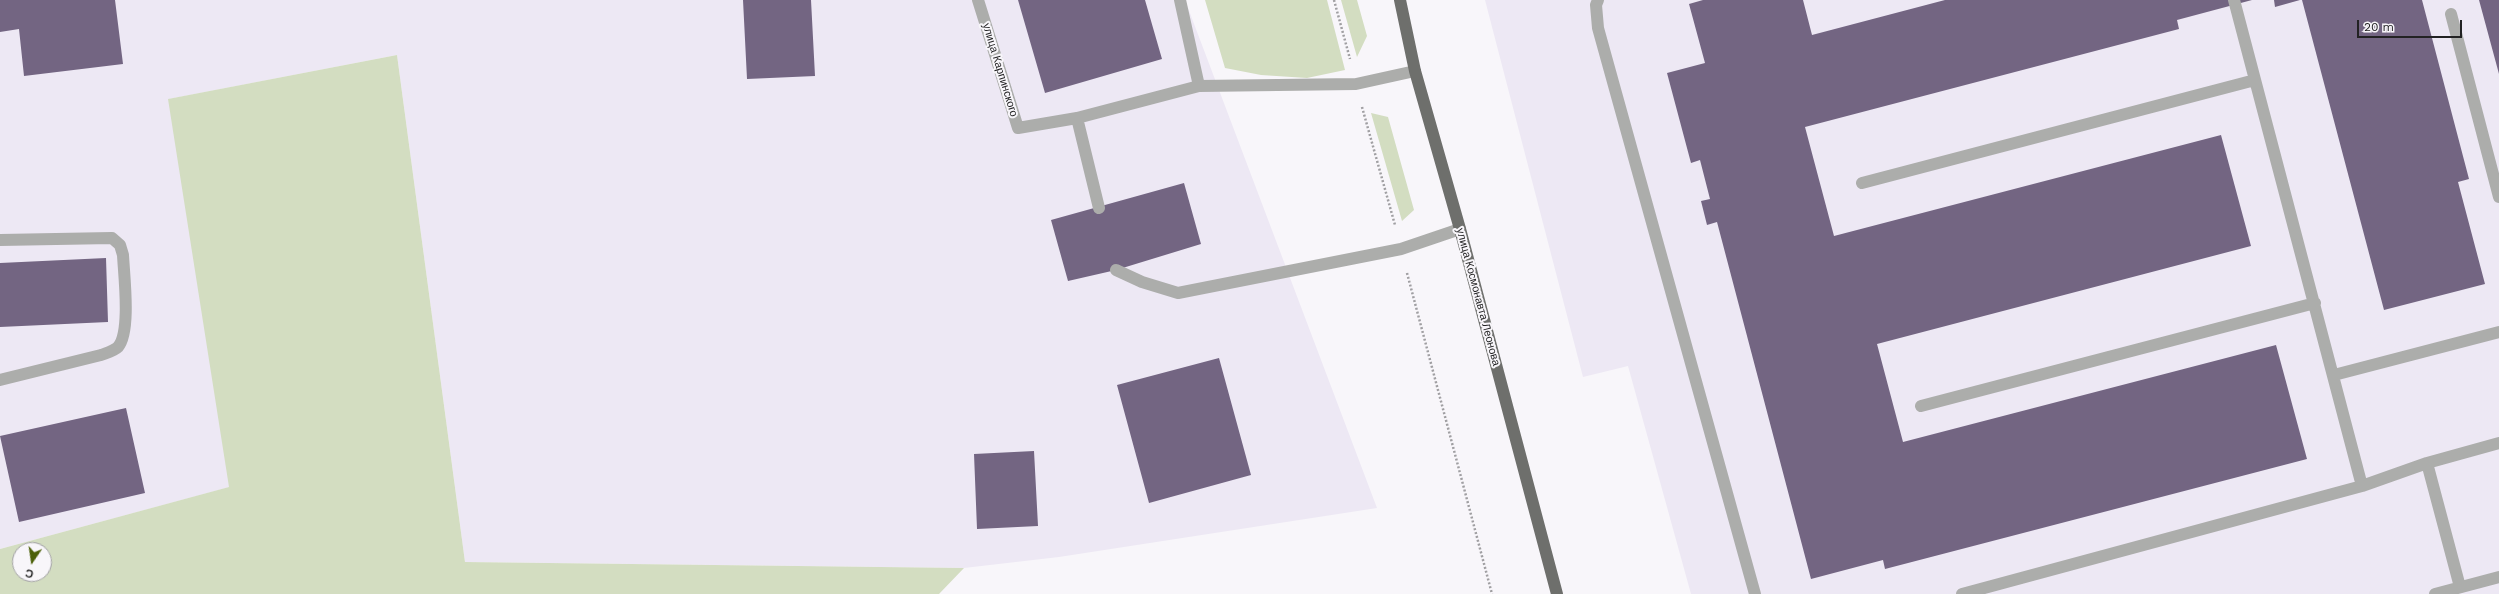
<!DOCTYPE html>
<meta charset="utf-8">
<style>
body{margin:0}
#map{position:relative;width:2499px;height:594px;overflow:hidden;background:#f8f6fa;font-family:"Work Sans",sans-serif}
canvas{display:block}
.north{position:absolute;left:12px;top:542px;width:40px;height:40px;box-sizing:border-box;background:#f8f6fa;border:1px solid #a2a1a4;border-radius:50%;rotate:193deg;font-size:11px;font-weight:700;line-height:16px;text-align:center;color:#222223}
.north::after{content:'';display:block;margin:auto;width:14px;height:18px;background:#4c6009;clip-path:polygon(50% 0,100% 100%,50% 72%,0 100%)}
.scale{position:absolute;left:2357px;top:20px;width:105px;height:18px;box-sizing:border-box;border:2px solid #222223;border-top:0;padding-left:5px;font-size:12px;line-height:14px;white-space:nowrap;color:#222223;-webkit-text-stroke:3px #f8f6fa;paint-order:stroke}
</style>
<div id="map">
<canvas width="2499" height="594"></canvas>
<div class="north">С</div>
<div class="scale">20 m</div>
</div>
<script>
const ctx = document.querySelector('canvas').getContext('2d');
ctx.lineJoin = 'round';
function paint(path, color) { ctx.fillStyle = color; ctx.fill(path, 'evenodd'); }
function strokePath(path, color, width, dash) { ctx.strokeStyle = color; ctx.lineWidth = width; ctx.lineCap = dash ? 'butt' : 'round'; ctx.setLineDash(dash || []); ctx.stroke(path); }
function label(font, color, halo, rows, align = 'center') {
  ctx.font = font + ' "Work Sans",sans-serif'; ctx.lineWidth = 4; ctx.setLineDash([]); ctx.textBaseline = 'middle'; ctx.strokeStyle = halo; ctx.fillStyle = color; for (const [text, x, y, turn = 0] of rows) {
    ctx.save(); ctx.translate(x, y); ctx.rotate((+turn || 0) * Math.PI / 180); ctx.textAlign = isNaN(turn) ? turn : align; if (halo) ctx.strokeText(text, 0, 0); ctx.fillText(text, 0, 0); ctx.restore();
  }
}
paint(new Path2D(`
 M0,0H1185L1377,508L1059,557L964,568L465,562L397,55L169,99L230,487L0,549Z
 M1485,0H2499V594H1691L1628,366L1583,377Z`), '#ede8f4');
paint(new Path2D(`
 M1205,0H1327L1345,70L1307,78L1261,75L1225,68Z
 M1341,0H1357L1367,36L1357,57Z
 M397,55L465,562L964,568L939,594H0V549L229,487L168,99ZM20,550H44V574H20Z
 M1371,113L1388,117L1414,210L1402,221Z`), '#d3ddc1');
paint(new Path2D(`
 M0,0H115L123,64L24,76L19,29L0,32Z
 M743,0H811L815,76L747,79Z
 M1018,0H1145L1162,59L1045,93Z
 M1703,0H1803L1812,35L1945,0H2252L2177,20L2179,29L1805,127L1834,236L2221,135L2251,246L1877,344L1903,442L2276,345L2307,459L1885,569L1883,560L1811,579L1717,222L1707,225L1701,201L1710,199L1700,160L1691,163L1667,73L1705,63L1689,4Z
 M2274,0H2300L2275,7Z
 M2302,0H2422L2469,179L2458,182L2485,284L2384,310Z
 M2479,0H2499V74Z
 M1184,183L1201,244L1116,270L1068,281L1051,220Z
 M106,258L108,322L0,327V263Z
 M1219,358L1251,475L1149,503L1117,385Z
 M126,408L145,493L19,522L0,436Z
 M1034,451L1038,526L977,529L974,454Z`), '#736582');
strokePath(new Path2D(`
 M1334,0L1350,59
 M1362,107L1395,225
 M1407,273L1492,594`), '#a09fa2', 2.5, [2, 2]);
strokePath(new Path2D(`
 M978,0L1018,128L1077,118
 M1180,0L1199,86
 M1598,0L1596,5L1598,28L1755,594
 M2234,0L2362,486
 M2451,14L2499,197
 M1862,183L2255,80
 M1099,208L1077,118L1199,86L1356,84L1415,71
 M0,240L112,238L120,245L123,255C124,276 131,332 118,347C114,351 106,353 101,355L0,380
 M1116,270L1142,282L1178,293L1401,249L1460,229
 M2334,375L2499,332
 M1921,406L2315,303
 M2427,463L2460,587
 M1962,594L2362,486L2427,463L2499,443
 M2435,594L2499,577`), '#acadab', 12);
strokePath(new Path2D(`
 M1400,0L1415,71L1460,229L1557,594`), '#6e6f6c', 12);
label('11px', '#222223', '#f8f6fa', [
 ["улица Карпинского",1000,70,73],
 ["улица Космонавта Леонова",1478,297,75]
]);
</script>
